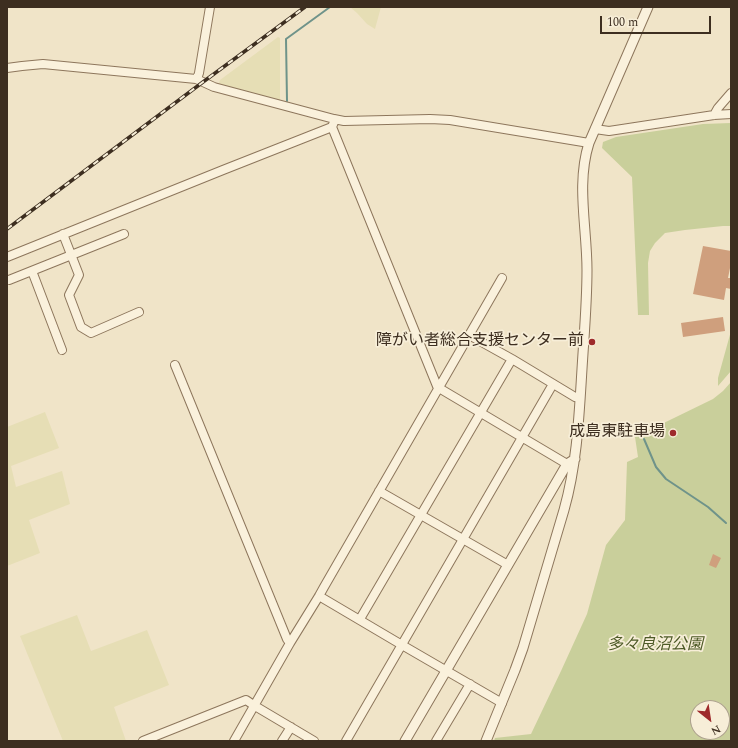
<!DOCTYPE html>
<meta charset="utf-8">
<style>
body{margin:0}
#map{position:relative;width:738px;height:748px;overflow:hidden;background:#f0e4c8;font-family:Spectral,serif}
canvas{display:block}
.frame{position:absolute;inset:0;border:8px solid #3d2e20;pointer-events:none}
.north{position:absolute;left:690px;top:700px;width:40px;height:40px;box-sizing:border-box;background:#f7eed8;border:1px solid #ada18e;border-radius:50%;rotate:150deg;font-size:11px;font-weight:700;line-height:16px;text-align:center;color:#3d2e20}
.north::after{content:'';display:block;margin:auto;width:14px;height:18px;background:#9e2a2b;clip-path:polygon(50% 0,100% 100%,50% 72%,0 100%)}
.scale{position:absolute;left:600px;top:16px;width:111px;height:18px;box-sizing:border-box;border:2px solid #3d2e20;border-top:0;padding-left:5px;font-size:12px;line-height:14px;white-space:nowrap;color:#3d2e20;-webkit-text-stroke:3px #f7eed8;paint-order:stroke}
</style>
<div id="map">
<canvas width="738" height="748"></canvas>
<div class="frame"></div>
<div class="north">N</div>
<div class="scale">100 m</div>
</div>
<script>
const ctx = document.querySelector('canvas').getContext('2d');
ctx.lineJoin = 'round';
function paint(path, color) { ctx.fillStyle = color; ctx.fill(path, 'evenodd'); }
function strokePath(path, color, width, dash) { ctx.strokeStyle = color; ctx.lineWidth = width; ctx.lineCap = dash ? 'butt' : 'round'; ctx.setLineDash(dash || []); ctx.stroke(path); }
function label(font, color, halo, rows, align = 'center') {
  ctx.font = font + ' Spectral,"Noto Sans JP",serif'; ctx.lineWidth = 3.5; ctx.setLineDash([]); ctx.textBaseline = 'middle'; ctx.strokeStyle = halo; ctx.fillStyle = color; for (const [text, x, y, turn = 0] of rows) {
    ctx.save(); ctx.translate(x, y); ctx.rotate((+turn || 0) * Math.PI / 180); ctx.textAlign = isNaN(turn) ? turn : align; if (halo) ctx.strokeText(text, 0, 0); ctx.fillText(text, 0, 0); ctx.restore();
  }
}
paint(new Path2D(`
 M350,7H381L375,29L367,24L357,13Z
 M278,37L280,38V100L221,85L219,83L220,80Z
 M45,412L59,448L11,466L16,487L62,471L70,504L29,520L40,553L7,566V427Z
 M77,615L91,651L147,630L169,685L114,707L126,741H63L20,636Z`), '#e6deb5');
paint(new Path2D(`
 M731,123V226H723L685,230L665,233L655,243L650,251L648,263L649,315H638L632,177L602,148L603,142L616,137L703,124Z
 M731,331V371L718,386V378Z
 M731,382V741H494L495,738L531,734L561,671L587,614L606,545L625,520L627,462L638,457L635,437L713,399L723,391ZM698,708H722V732H698Z`), '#c9cf9b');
strokePath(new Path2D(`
 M287,101L286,39L330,7
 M644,439L656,467L666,479L708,507L726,523`), '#6f938a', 2);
paint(new Path2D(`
 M703,246L731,251V263L728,278H731V289L726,288L724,300L693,294Z
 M723,317L725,331L683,337L681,323Z
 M713,554L721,558L716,568L709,565Z`), '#cf9f7d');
const minor = new Path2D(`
 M7,68L22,66L43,64L196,79L203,82L214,87L334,119L344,121L430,119L450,120L589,143
 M196,79L198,76L199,73L210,7
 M714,115L718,108L731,93
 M332,127L437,386L439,388L567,464
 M595,129L609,131L714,115L731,114
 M63,234L79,275L69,295L81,327L91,333L139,312
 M7,257L223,170L332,127L334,122
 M32,271L62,350
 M9,280L124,234
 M469,335L512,359L575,397L580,398
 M175,365L287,639L290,643
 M379,491L508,565
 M319,596L402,645L502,703
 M360,619L512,359
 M143,741L246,700L255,706L314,741
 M234,741L290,643L319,596L324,587L502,278
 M282,741L291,727
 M346,741L553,384
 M436,741L470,684`);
const tertiary = new Path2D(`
 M405,741L567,464L575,459
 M486,741L515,670L523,648L564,510C577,464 579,417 582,369C584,336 587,303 587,270C587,227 576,184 589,143L648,7`);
strokePath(minor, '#8d765c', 10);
strokePath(tertiary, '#8d765c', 11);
strokePath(minor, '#faf1dc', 8);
strokePath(tertiary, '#faf1dc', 9);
const rail = new Path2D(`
 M7,229L203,82L305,7`);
strokePath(rail, '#3d2e20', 3.5);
strokePath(rail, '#f7eed8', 2, [6]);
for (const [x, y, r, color] of [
 [592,342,4,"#9e2a2b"],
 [673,433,4,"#9e2a2b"]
]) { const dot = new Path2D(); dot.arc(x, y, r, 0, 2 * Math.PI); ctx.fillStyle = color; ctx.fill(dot); strokePath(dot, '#f7eed8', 1.5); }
label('16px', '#3d2e20', '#f7eed8', [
 ["障がい者総合支援センター前",584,342],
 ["成島東駐車場",665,433]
], 'right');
label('italic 16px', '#4d5a26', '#f7eed8', [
 ["多々良沼公園",655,646]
]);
</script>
